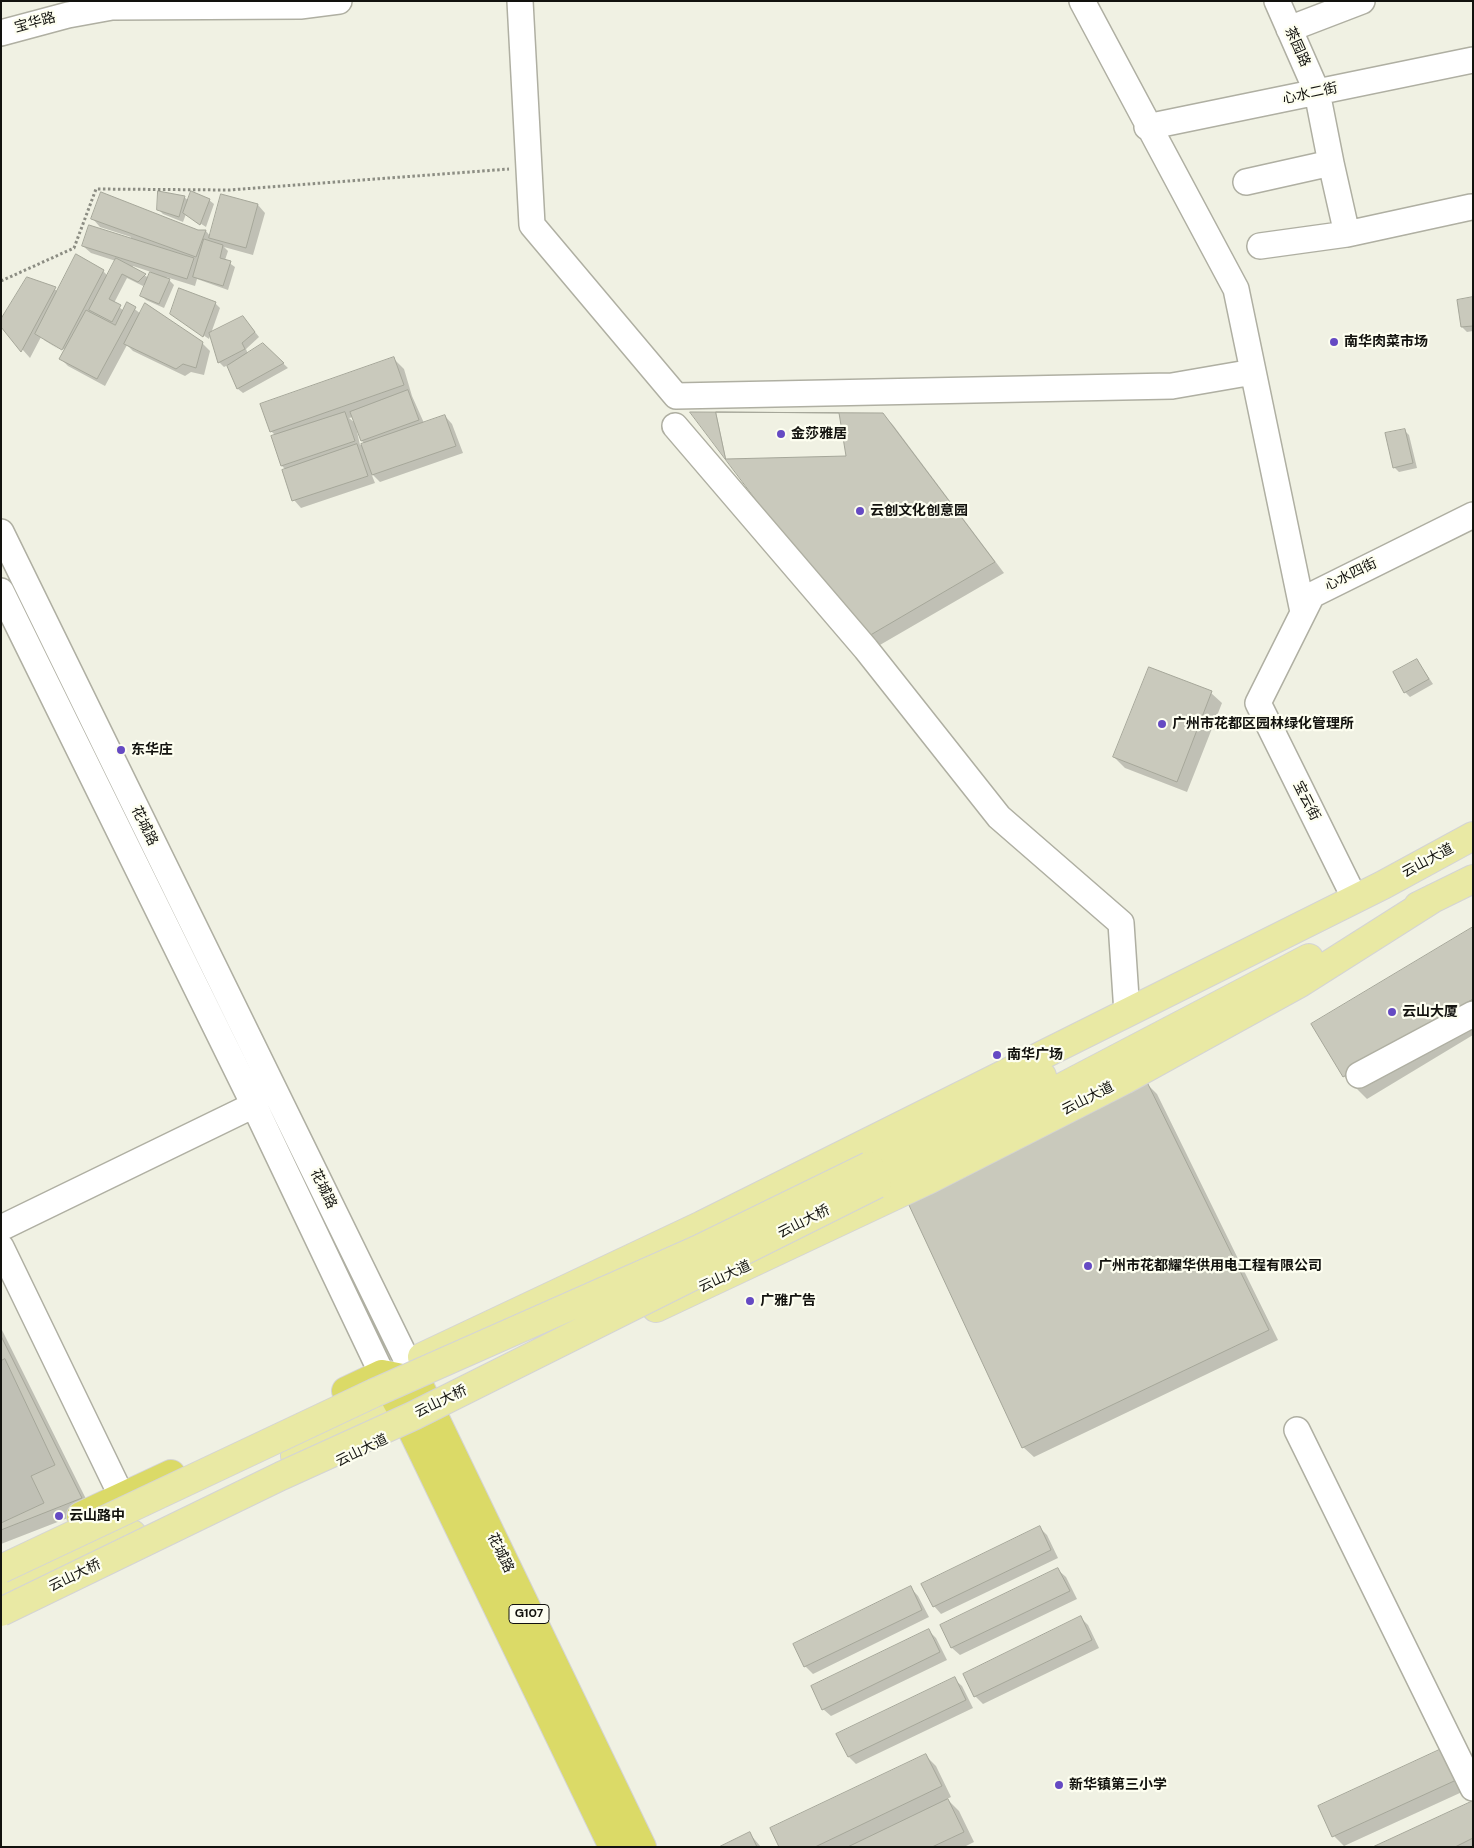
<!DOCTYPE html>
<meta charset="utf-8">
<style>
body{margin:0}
#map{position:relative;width:1474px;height:1848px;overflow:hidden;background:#f0f1e3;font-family:"DM Sans",sans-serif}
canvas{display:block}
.frame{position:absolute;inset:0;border:2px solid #12120e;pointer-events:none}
</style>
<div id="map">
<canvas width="1474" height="1848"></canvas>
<div class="frame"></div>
</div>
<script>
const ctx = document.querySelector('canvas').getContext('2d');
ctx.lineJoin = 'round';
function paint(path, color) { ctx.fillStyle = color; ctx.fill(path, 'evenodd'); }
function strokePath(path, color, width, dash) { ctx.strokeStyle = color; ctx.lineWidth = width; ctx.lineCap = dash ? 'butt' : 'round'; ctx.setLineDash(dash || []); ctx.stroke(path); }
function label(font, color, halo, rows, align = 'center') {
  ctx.font = font + ' "DM Sans","Noto Sans SC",sans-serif'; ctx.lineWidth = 4.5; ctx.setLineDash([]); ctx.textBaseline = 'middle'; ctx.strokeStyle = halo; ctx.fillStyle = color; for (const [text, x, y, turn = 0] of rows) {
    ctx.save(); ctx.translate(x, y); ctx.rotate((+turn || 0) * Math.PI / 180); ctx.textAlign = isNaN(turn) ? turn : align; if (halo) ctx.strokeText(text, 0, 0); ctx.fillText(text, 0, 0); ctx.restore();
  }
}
paint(new Path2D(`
 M222,195L258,205L265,213L253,255L224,247L228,251L225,260L235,267L228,290L197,279L195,286L166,277L174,285L164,308L146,300L142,296L147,283L143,286L127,278L114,303L124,311L128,304L141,314L202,343L210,351L204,375L191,372L185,376L133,351L127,345L105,386L68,366L60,358L64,353L41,337L30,358L1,325L27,278L58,291L103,271L108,276L116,261L91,253L83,246L130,240L131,237L100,227L93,219L206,231L210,236ZM133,266L151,272L149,278L132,268ZM44,337L68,352L66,354L44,340Z
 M184,197L189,201L209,200L214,204L206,227L186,214L183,222L163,214L158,209Z
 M1473,299V331L1467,332L1462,327Z
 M215,303L220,308L209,339L175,316Z
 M248,323L259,337L246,349L248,354L263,344L288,368L243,393L238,389L228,365L224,367L219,362Z
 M394,359L404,369L412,396L424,423L445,416L452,424L463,453L380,482L371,473L375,483L301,508L294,500L286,470L282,466L273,437L276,436L271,431ZM353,417L362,441L365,444L360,445L355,423L349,418Z
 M882,414L893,425L1004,573L873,649L863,639Z
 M1404,430L1409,435L1417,468L1399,472L1394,467Z
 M1417,660L1433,684L1410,697L1405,692Z
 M1149,668L1211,693L1222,703L1187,792L1125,768L1114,757Z
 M1473,928V1035L1367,1099L1344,1076Z
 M1147,1084L1157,1094L1278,1340L1034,1457L1023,1447Z
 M1,1328L91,1509L1,1544Z
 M1040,1528L1047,1535L1058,1558L941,1614L934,1606Z
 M1058,1570L1066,1577L1077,1599L960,1655L952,1648L942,1626Z
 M911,1588L918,1596L929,1617L813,1674L805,1666Z
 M1081,1618L1088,1625L1099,1648L983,1704L975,1696Z
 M929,1631L936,1638L947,1660L831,1716L823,1709Z
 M954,1679L962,1686L973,1708L856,1764L849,1757Z
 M1450,1746L1473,1787L1344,1846L1334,1836Z
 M926,1756L936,1766L951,1797L947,1799L959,1811L974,1842L964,1847H780Z
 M1473,1802V1847H1376Z
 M749,1833L761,1847H722Z`), '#0003');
const building = new Path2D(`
 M158,191L185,196L179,217L157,210Z
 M191,191L210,199L200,225L183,213Z
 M101,192L198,230H206L196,257L91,219Z
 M221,194L258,204L246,248L209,238Z
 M89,225L194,258L187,279L82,246Z
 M204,239L223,245L220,258L231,261L223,286L193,277Z
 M76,254L104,270L62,350L35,334Z
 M116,258L146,274L138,282L122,274L109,299L121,305L112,322L89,310Z
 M150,272L170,279L159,304L140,296Z
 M27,277L56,287L21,352L1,327V319Z
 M179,288L216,302L203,337L170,314Z
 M1473,297V326L1461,327L1457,300Z
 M127,302L136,307L97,379L59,359L86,310L115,325Z
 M145,303L203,342L196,368L183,364L176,369L124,344Z
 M243,316L255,332L242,343L245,349L218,363L209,333Z
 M263,343L284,363L237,389L227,366Z
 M394,357L404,385L270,432L260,404Z
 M408,390L419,420L361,441L350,412Z
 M345,412L355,441L281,466L271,436Z
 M690,412L883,413L995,562L862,640Z
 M716,412L839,413L846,456L726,459Z
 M445,415L456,446L372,475L361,444Z
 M1405,429L1413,463L1393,468L1385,433Z
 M357,444L368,476L292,501L282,470Z
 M1417,659L1429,679L1404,693L1393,672Z
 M1149,667L1212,691L1177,782L1113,757Z
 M1473,927V999L1343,1077L1311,1024Z
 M1147,1082L1269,1330L1022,1448L908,1203Z
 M1,1336L82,1498L1,1530Z
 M5,1359L55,1465L31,1476L44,1503L1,1523V1361Z
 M1040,1526L1051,1550L933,1607L921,1584Z
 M1058,1568L1070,1591L951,1648L940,1625Z
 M911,1586L922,1610L804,1667L793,1644Z
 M1081,1616L1092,1640L974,1697L963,1674Z
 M929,1629L940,1652L822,1710L811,1686Z
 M955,1677L966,1700L848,1757L836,1734Z
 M1450,1745L1465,1776L1332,1837L1318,1806Z
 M926,1754L942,1786L815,1847H779L770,1828Z
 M948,1799L964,1832L932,1847H848Z
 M1473,1801V1838L1455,1847H1373Z
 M750,1832L757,1847H719Z`);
paint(building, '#c9c9bc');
strokePath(building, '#a5a699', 1);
const minor = new Path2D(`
 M520,1L532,225L676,396L1172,386L1253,372
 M1082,1L1236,289L1303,612
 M1289,29L1362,1
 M1,33L68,15L112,7L300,6L339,1
 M1147,127L1473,60
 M1246,182L1331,163L1317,92L1277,1
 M1347,234L1471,207
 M1260,246L1347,234L1331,163
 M675,426L866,649L999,817L1121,923L1127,1013
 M1,532L417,1381
 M1,591L254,1105L382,1374
 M1355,899L1258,703L1312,595L1473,515
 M1359,1075L1473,1014
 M1,1228L254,1105
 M1,1247L122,1497
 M1297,1430L1473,1788`);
const major = new Path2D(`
 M1418,906L1473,879
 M869,1166L1042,1076
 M877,1184L1309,958
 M656,1308L930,1179L1124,1080L1300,983L1434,898
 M422,1357L702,1225L1383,885L1473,836
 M295,1456L399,1406H423
 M1,1597L132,1534`);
const highway = new Path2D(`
 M382,1374L411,1428L613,1847
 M346,1391L382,1374L417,1381L642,1847
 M81,1516L171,1474`);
strokePath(minor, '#afafa2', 28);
strokePath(major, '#d4d4d4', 30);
strokePath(highway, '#d4d4d4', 30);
strokePath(new Path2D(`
 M1,281L74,248L96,189L229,190L509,169`), '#8c8d83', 3, [2.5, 2.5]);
strokePath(minor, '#fff', 25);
strokePath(major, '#e9e9a4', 28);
strokePath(highway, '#dbda67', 28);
const majorBridge = new Path2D(`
 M1,1569L374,1393L697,1250L869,1166
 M1,1612L281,1476L413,1416L877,1184`);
strokePath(majorBridge, '#d4d4d4', 30, []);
strokePath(majorBridge, '#e9e9a4', 28);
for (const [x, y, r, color] of [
 [1334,342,5,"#654ac3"],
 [781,434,5,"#654ac3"],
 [860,511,5,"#654ac3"],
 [1162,724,5,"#654ac3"],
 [121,750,5,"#654ac3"],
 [1392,1012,5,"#654ac3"],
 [997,1055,5,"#654ac3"],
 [1088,1266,5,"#654ac3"],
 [750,1301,5,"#654ac3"],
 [59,1516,5,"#654ac3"],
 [1059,1785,5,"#654ac3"]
]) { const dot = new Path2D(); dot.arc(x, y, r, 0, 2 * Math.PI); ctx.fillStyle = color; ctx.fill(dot); strokePath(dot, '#fdfef0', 2); }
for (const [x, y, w] of [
 [529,1614,40]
]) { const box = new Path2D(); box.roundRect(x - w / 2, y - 9.5, w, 19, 4); ctx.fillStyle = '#fdfef0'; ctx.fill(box); strokePath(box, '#12120e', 1); }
label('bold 12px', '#12120e', null, [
 ["G107",529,1614]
]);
label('14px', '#12120e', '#fdfef0', [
 ["宝华路",35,23,-15],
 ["茶园路",1297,47,66],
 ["心水二街",1310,94,-12],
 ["心水四街",1351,575,-26],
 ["宝云街",1306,801,63],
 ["花城路",144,826,64],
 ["云山大道",1428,861,-28],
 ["云山大道",1088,1099,-27],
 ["花城路",323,1189,64],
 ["云山大桥",804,1222,-27],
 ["云山大道",725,1277,-25],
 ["云山大桥",441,1402,-26],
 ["云山大道",362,1451,-26],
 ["花城路",500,1553,64],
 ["云山大桥",75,1576,-26]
]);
label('bold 14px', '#12120e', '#fdfef0', [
 ["南华肉菜市场",1344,342],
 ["金莎雅居",791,434],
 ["云创文化创意园",870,511],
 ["广州市花都区园林绿化管理所",1172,724],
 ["东华庄",131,750],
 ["云山大厦",1402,1012],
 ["南华广场",1007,1055],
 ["广州市花都耀华供用电工程有限公司",1098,1266],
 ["广雅广告",760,1301],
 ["云山路中",69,1516],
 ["新华镇第三小学",1069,1785]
], 'left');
</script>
